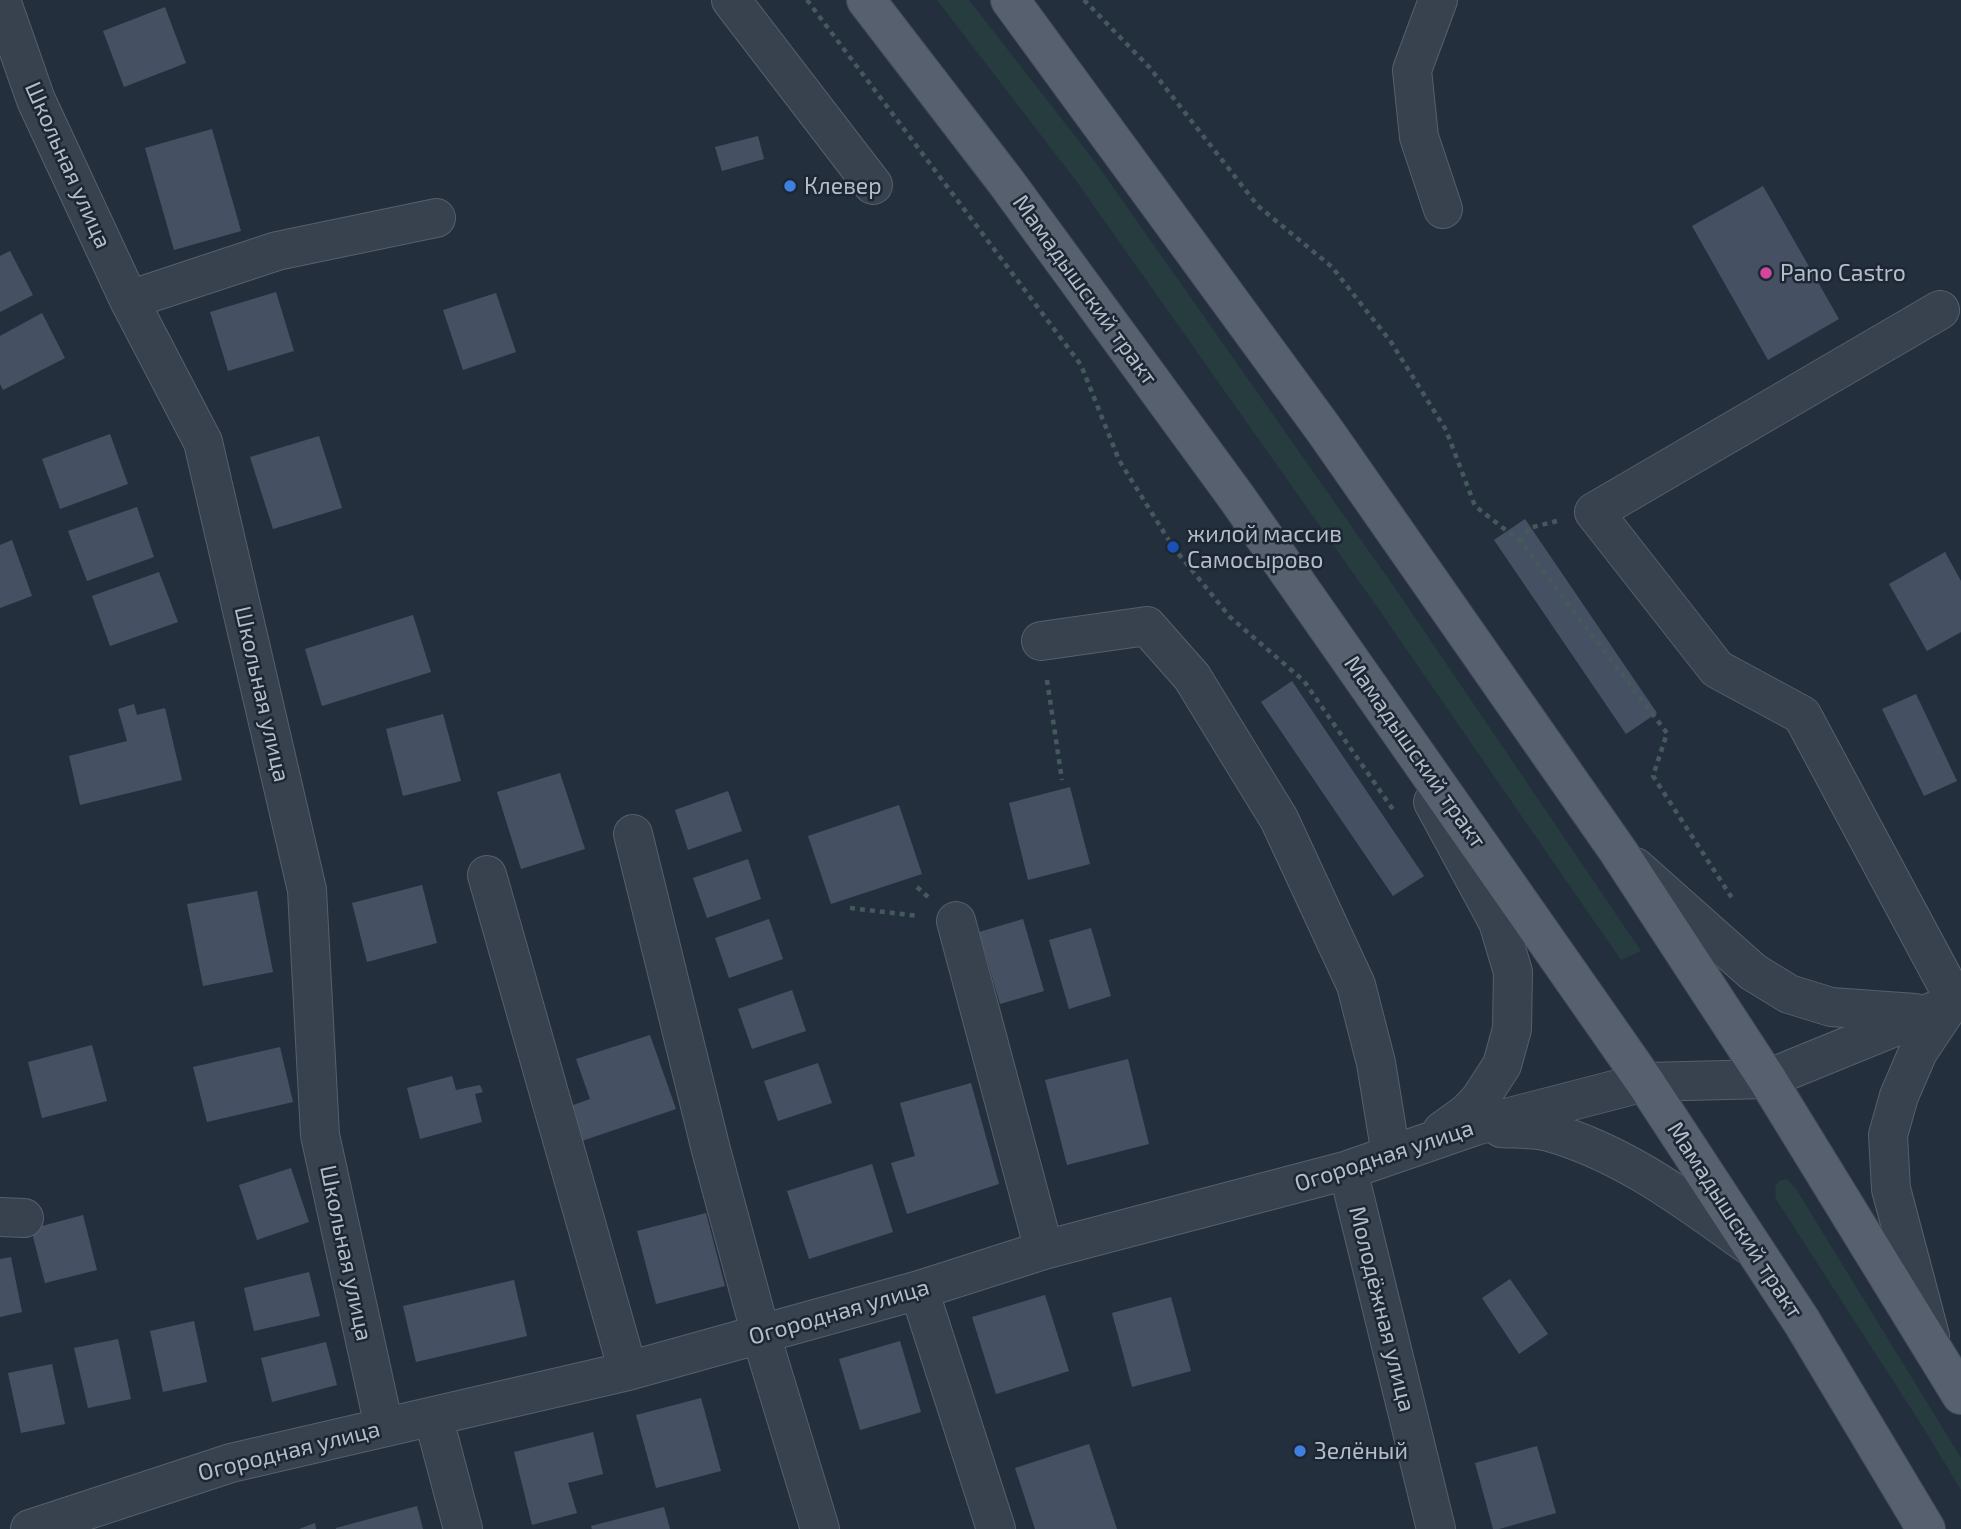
<!DOCTYPE html>
<meta charset="utf-8">
<style>
body{margin:0}
canvas{display:block;background:#242f3e}
</style>
<canvas width="1961" height="1529"></canvas>
<script>
const ctx = document.querySelector('canvas').getContext('2d');
ctx.lineJoin = 'round';
function paint(path, color) { ctx.fillStyle = color; ctx.fill(path, 'evenodd'); }
function strokePath(path, color, width, dash) { ctx.strokeStyle = color; ctx.lineWidth = width; ctx.lineCap = dash ? 'butt' : 'round'; ctx.setLineDash(dash || []); ctx.stroke(path); }
function label(font, color, halo, rows, align = 'center') {
  ctx.font = font + ' "Exo 2",sans-serif'; ctx.lineWidth = 5; ctx.setLineDash([]); ctx.textBaseline = 'middle'; ctx.strokeStyle = halo; ctx.fillStyle = color; for (const [text, x, y, turn = 0] of rows) {
    ctx.save(); ctx.translate(x, y); ctx.rotate((+turn || 0) * Math.PI / 180); ctx.textAlign = isNaN(turn) ? turn : align; if (halo) ctx.strokeText(text, 0, 0); ctx.fillText(text, 0, 0); ctx.restore();
  }
}
paint(new Path2D(`
 M937,0H969L1096,163L1399,594L1641,951L1621,960L1380,611L1077,182Z
 M1787,1179L1796,1189L1961,1458V1490L1928,1435L1776,1199L1775,1187L1779,1181Z`), '#263c3f');
paint(new Path2D(`
 M165,7L186,63L124,87L103,31Z
 M212,129L241,231L174,250L145,148Z
 M758,136L764,159L722,171L715,147Z
 M1763,186L1839,319L1768,360L1692,226Z
 M10,251L33,295L0,312V256Z
 M276,292L294,351L228,371L210,312Z
 M496,293L516,352L463,370L443,310Z
 M42,313L65,358L3,390L0,384V336Z
 M110,434L128,484L60,509L42,459Z
 M319,436L342,508L273,529L250,457Z
 M137,507L154,557L87,581L68,531Z
 M1525,519L1657,713L1626,734L1494,540Z
 M12,540L32,596L0,608V545Z
 M1945,552L1961,581V632L1927,651L1889,584Z
 M159,572L178,622L110,646L92,596Z
 M413,615L431,672L322,706L305,649Z
 M1292,681L1424,876L1393,896L1261,702Z
 M1916,694L1957,781L1924,796L1882,709Z
 M134,704L137,715L165,708L182,780L80,805L69,756L127,741L118,709Z
 M443,714L461,781L403,796L386,729Z
 M560,773L585,849L521,869L497,792Z
 M1070,787L1090,864L1028,880L1009,803Z
 M728,791L742,831L688,850L675,810Z
 M899,805L922,874L831,904L808,836Z
 M748,859L761,899L707,918L693,878Z
 M422,885L437,943L367,962L352,903Z
 M257,891L273,972L203,986L187,904Z
 M769,919L783,959L729,978L715,938Z
 M1023,919L1044,991L1000,1004L979,932Z
 M1091,928L1111,996L1069,1009L1049,940Z
 M792,990L806,1031L752,1049L738,1009Z
 M650,1035L676,1109L573,1144L562,1109L590,1099L576,1059Z
 M92,1045L107,1101L42,1118L28,1062Z
 M280,1047L293,1102L207,1122L193,1067Z
 M1128,1059L1149,1144L1067,1165L1045,1080Z
 M818,1063L832,1103L778,1121L764,1081Z
 M452,1076L456,1090L480,1085L483,1092L475,1094L482,1122L420,1139L407,1088Z
 M971,1083L999,1184L907,1214L891,1163L915,1156L900,1103Z
 M872,1164L893,1232L809,1259L787,1191Z
 M291,1168L309,1222L257,1240L239,1185Z
 M706,1213L725,1286L656,1304L637,1231Z
 M83,1215L97,1270L45,1283L31,1229Z
 M11,1257L22,1312L0,1317V1259Z
 M309,1272L320,1316L254,1331L244,1288Z
 M1510,1279L1548,1334L1519,1354L1482,1298Z
 M514,1280L527,1336L416,1362L403,1306Z
 M1045,1295L1069,1371L996,1394L972,1317Z
 M1171,1297L1191,1371L1132,1387L1112,1313Z
 M194,1321L207,1382L163,1392L150,1331Z
 M118,1339L131,1399L88,1408L74,1348Z
 M900,1341L921,1412L860,1430L839,1359Z
 M326,1342L337,1385L272,1402L261,1358Z
 M52,1364L65,1424L21,1433L8,1373Z
 M701,1398L721,1471L656,1488L636,1415Z
 M593,1432L603,1474L568,1483L577,1513L532,1525L514,1452Z
 M1089,1444L1117,1529H1035L1015,1468Z
 M1537,1446L1556,1513L1499,1529H1493L1475,1463Z
 M417,1506L423,1529H336V1528Z
 M664,1507L670,1529H592L591,1526Z
 M315,1523L316,1529H299Z`), '#455162');
const minor = new Path2D(`
 M1,0L36,100L129,300L203,442L307,890L320,1135L384,1427
 M731,0L873,185
 M1438,0L1412,70L1419,137L1443,209
 M129,300L277,251L436,218
 M1940,310L1594,512L1717,669L1802,715L1956,1002
 M1041,641L1147,626L1192,677L1279,819L1356,985L1376,1063L1391,1155
 M1433,802L1498,922L1513,972L1512,1029L1502,1065L1480,1099L1467,1113L1442,1131
 M633,834L711,1150L761,1335L820,1529
 M1635,867L1753,972L1789,994L1831,1007L1915,1013
 M487,875L628,1371
 M956,921L1044,1250
 M1501,1128C1517,1129 1535,1128 1549,1132C1627,1154 1689,1203 1753,1248
 M1348,1170L1436,1529
 M0,1217L24,1218
 M919,1290L996,1529
 M1930,1336L1891,1189L1888,1135L1899,1096L1918,1052L1950,1004
 M433,1416L463,1529
 M30,1529L231,1463L628,1371L919,1290L1044,1250L1348,1170L1475,1126L1645,1082L1767,1079L1961,1000`);
const major = new Path2D(`
 M866,0L1006,182L1237,498L1645,1082L1802,1322L1926,1529
 M1010,0L1325,431L1618,851L1767,1079L1961,1395`);
strokePath(minor, '#565f6c', 40);
strokePath(major, '#414a57', 40);
strokePath(new Path2D(`
 M807,0L1081,365L1119,460L1173,547L1230,617L1304,681L1394,811
 M1084,0L1150,68L1258,206L1332,267L1391,342L1446,430L1475,506L1521,542L1667,733L1653,776L1732,898
 M1521,542L1529,528L1557,521
 M1047,680L1062,780
 M917,887L928,897
 M850,908L919,916`), '#44595c', 4.5, [5, 5]);
strokePath(minor, '#38414e', 38);
strokePath(major, '#56606e', 38);
for (const [x, y, r, color] of [
 [790,186,7,"#3f7fe0"],
 [1766,273,7,"#d1479c"],
 [1173,547,7,"#1a4fb4"],
 [1300,1451,7,"#3f7fe0"]
]) { const dot = new Path2D(); dot.arc(x, y, r, 0, 2 * Math.PI); ctx.fillStyle = color; ctx.fill(dot); strokePath(dot, '#1d2633', 2.5); }
label('23px', '#b4bcc9', '#1d2633', [
 ["Школьная улица",68,165,66],
 ["Мамадышский тракт",1085,290,54],
 ["Школьная улица",262,694,77],
 ["Мамадышский тракт",1415,752,55],
 ["Огородная улица",1384,1156,-18],
 ["Мамадышский тракт",1735,1220,57],
 ["Школьная улица",346,1253,78],
 ["Молодёжная улица",1382,1309,76],
 ["Огородная улица",839,1312,-16],
 ["Огородная улица",289,1451,-14]
]);
label('23px', '#b4bcc9', '#1d2633', [
 ["Клевер",804,186],
 ["Pano Castro",1780,273],
 ["жилой массив",1187,534],
 ["Самосырово",1187,560],
 ["Зелёный",1314,1451]
], 'left');
</script>
